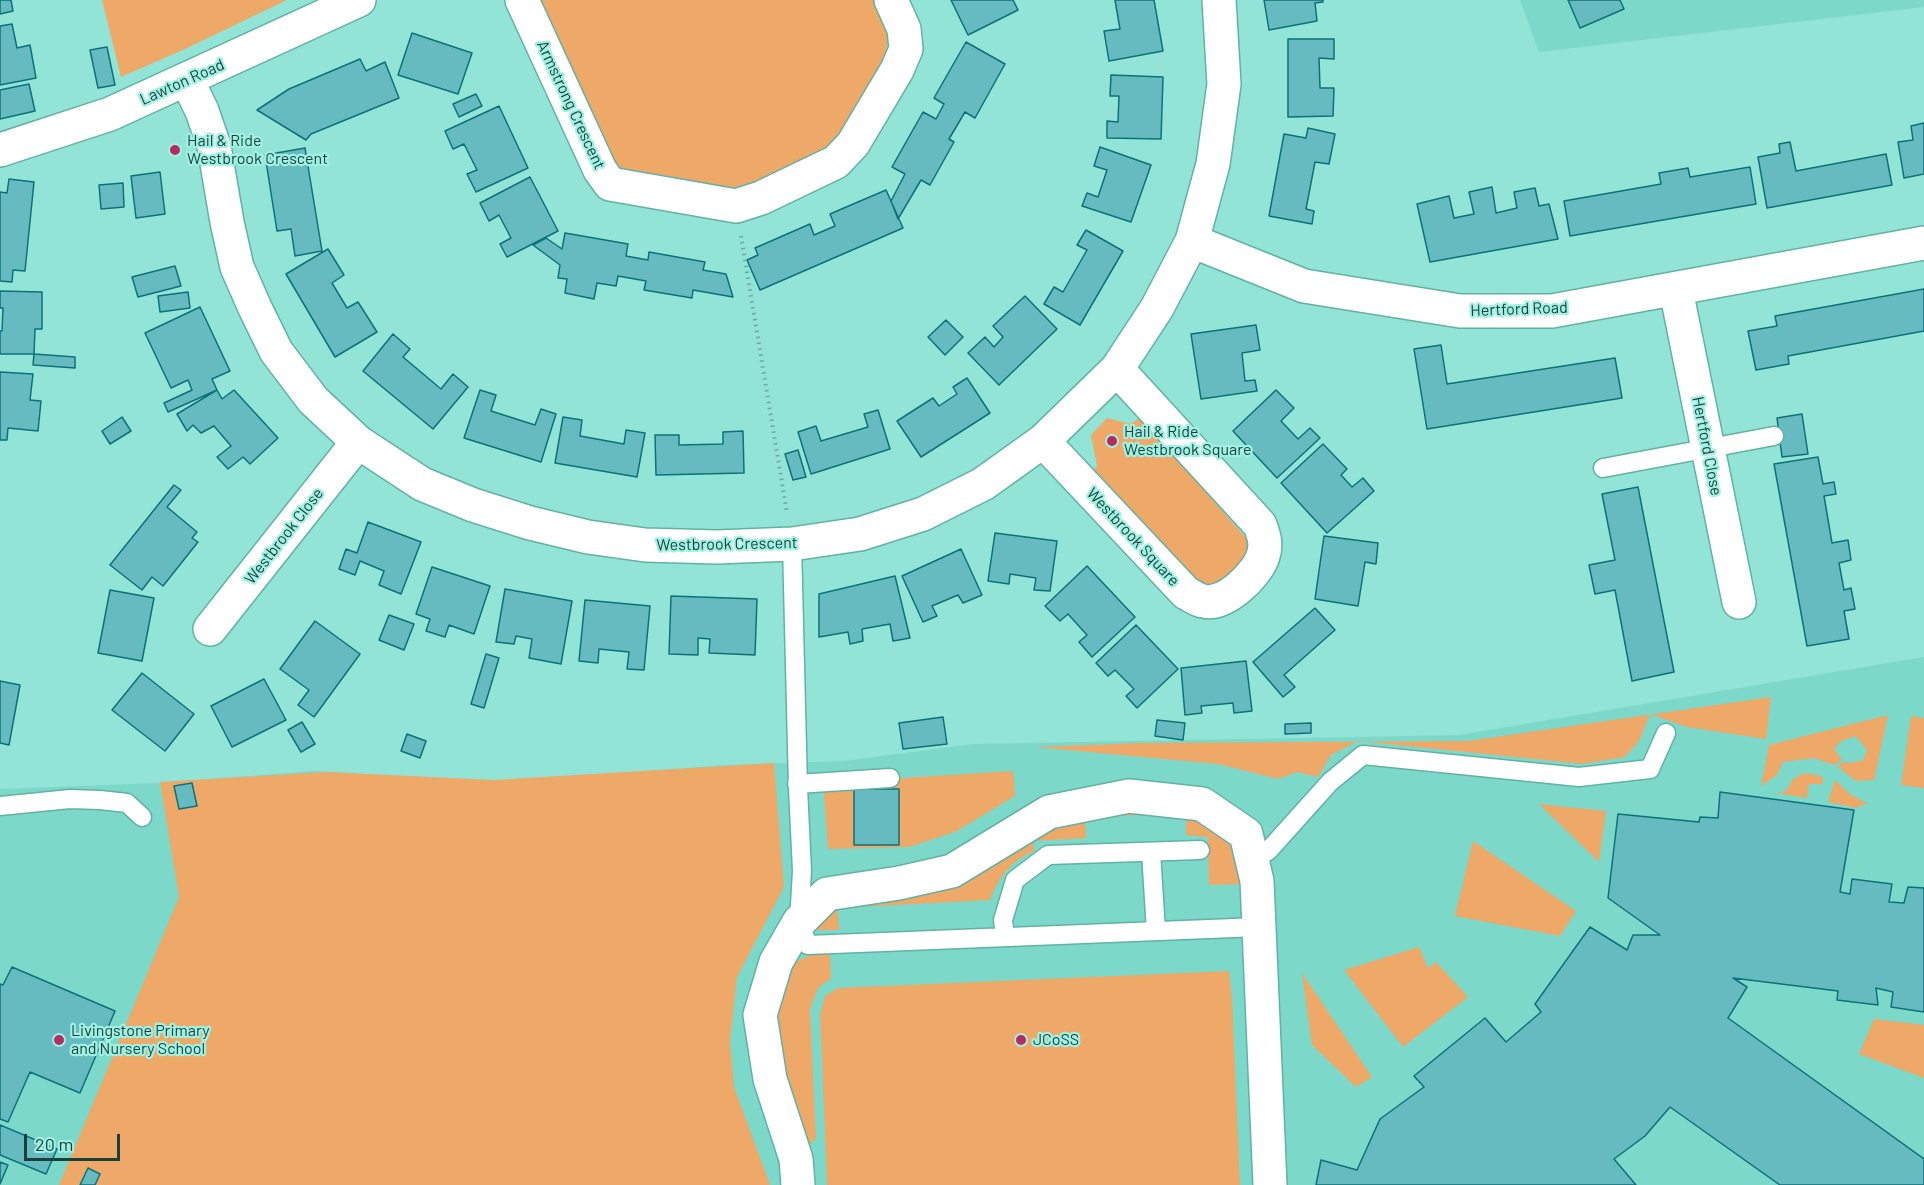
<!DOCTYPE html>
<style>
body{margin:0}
#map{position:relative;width:1924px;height:1185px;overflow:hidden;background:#92e4d6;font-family:Barlow,sans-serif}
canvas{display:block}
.scale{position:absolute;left:24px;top:1134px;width:96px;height:27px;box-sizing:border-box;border:3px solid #1d3f3a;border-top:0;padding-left:8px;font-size:18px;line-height:21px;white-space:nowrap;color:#1d3f3a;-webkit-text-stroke:4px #9ff1e3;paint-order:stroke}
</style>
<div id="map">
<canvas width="1924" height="1185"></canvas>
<div class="scale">20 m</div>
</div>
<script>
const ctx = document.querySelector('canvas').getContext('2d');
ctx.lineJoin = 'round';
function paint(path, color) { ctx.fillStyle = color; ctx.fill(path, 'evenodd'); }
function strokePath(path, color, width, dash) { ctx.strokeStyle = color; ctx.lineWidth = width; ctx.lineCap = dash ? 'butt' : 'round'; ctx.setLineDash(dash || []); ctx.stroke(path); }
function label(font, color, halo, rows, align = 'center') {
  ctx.font = font + ' Barlow,sans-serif'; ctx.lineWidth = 4.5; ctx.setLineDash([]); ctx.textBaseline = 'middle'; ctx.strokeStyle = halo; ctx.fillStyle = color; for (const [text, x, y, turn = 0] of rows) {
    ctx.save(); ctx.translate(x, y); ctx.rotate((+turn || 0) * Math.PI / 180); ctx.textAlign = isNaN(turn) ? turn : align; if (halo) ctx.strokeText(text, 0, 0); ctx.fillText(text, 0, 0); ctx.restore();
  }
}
paint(new Path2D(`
 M1520,0H1924V7L1539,52Z
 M1924,657V1185H0V789L158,783L315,771L495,782L728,765L845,761L972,744L1459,735Z`), '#7cd8c9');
paint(new Path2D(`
 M102,0H287L185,49L121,77Z
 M539,0H874L888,32L886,56L831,148L741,189L619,170Z
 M1140,417L1246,538C1247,541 1248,544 1248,548C1248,560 1219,584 1208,588L1198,583L1092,472L1097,466L1091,435L1107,418L1131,424Z
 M1771,697L1766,739L1687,727L1650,714L1639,741L1625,757L1583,764L1358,741L1331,755L1318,777L1297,772L1278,779L1218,764L1035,747L1140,743L1468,741Z
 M1888,715L1874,780L1856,781L1838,767L1843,762L1851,763L1863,760L1867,750L1856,736L1841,741L1834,749L1842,760L1834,765L1814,758L1783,762L1777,775L1761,786L1769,745Z
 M1911,716L1924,718V788L1901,785Z
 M774,763L784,887L737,977L730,1041L734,1087L770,1185H59L179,897L160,782L326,772L494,780Z
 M1013,771L1015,796L955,832L909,847L828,849L823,783Z
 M1805,773L1822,776L1823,784H1809L1807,798L1778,793L1787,790L1793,779Z
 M1835,780L1851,795L1867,803L1856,808L1828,802Z
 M1539,804L1606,811L1599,862Z
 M1121,805L1186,814L1232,839L1244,884L1209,885L1208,837L1186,835V814L1085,817L1086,838L1034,841V851C1010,861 999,877 990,900L837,908L839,930H809L826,908L1049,826Z
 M1473,841L1576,911L1560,936L1455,916Z
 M1419,947L1428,968L1436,962L1468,997L1403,1047L1344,970Z
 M830,952L831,978L818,988L810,1009L816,1138L805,1149L769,1014L788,965L816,953Z
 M1229,971L1232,997L1240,1185H827L820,1014L825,996L838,988Z
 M1302,973L1372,1077L1356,1087L1312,1045Z
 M1874,1019L1924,1025V1078L1859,1054Z`), '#eea868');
const building = new Path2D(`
 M0,0H11L13,11L0,14Z
 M951,0H1013L1018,10L968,35Z
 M1115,0H1154L1163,51L1109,61L1104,31L1120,29Z
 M1264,0H1323V2L1315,3L1317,21L1269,30Z
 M1568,0H1620L1624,9L1580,28Z
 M12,24L17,48L30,45L36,78L0,85V26Z
 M412,33L472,53L458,94L398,75Z
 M1288,39H1334V59L1319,58L1320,88H1334L1333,116L1288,117Z
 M966,42L1005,64L975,118L965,112L949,139L954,142L930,185L921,180L898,219L891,201L905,174L892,167L923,112L936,119L944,104L934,98Z
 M107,47L115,85L98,88L90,50Z
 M360,59L366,71L385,62L399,98L311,134L306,140L257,110L289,89Z
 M1111,75L1163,77L1161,139L1107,138V121L1118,122L1119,96H1110Z
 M29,84L35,111L0,119V90Z
 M476,94L482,106L459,117L453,104Z
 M499,106L528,168L476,192L467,174L477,170L464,144L453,149L445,131Z
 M1924,123V174L1904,178L1898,142L1913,140L1911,126Z
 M1308,128L1335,134L1329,164L1315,162L1306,209L1314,211L1312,224L1269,216L1284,134L1306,138Z
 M1790,142L1796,171L1886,154L1892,185L1767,208L1758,157L1780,153L1779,144Z
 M1100,147L1151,165L1131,222L1082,206L1087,193L1098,197L1107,170L1094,166Z
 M305,148L322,251L295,256L291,229L277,231L265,155Z
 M1750,167L1756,204L1570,236L1564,201L1661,184L1659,173L1688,168L1690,177Z
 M160,172L165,214L136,218L131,176Z
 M530,177L558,231L507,257L500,244L511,238L499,215L489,221L480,203Z
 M9,179L34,182L25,271L13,270L12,282L0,281V192L7,193Z
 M123,183L124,207L101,209L99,185Z
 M1492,187L1496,213L1517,208L1514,192L1535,188L1539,206L1549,204L1558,239L1430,262L1417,204L1449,196L1454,218L1474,214L1469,192Z
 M886,190L903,228L760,290L747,260L758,255L755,248L810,224L814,235L835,226L830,214Z
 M1086,230L1123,251L1080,325L1044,304L1054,287L1063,292L1087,250L1077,245Z
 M565,233L628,244L626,256L648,260L649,252L705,262L703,270L726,274L733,297L693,290L692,298L644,290L646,281L618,276L616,286L597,283L594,299L565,293L567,279L558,278L560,265L533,245L546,238L562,249Z
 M328,249L344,275L332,283L347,308L358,302L377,332L335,357L286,274Z
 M175,266L181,286L138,297L132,277Z
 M1924,289V331L1788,356L1789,364L1756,370L1748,331L1777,326L1775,316Z
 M0,291L42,292V329H35L34,354H0V331H2L3,308H0Z
 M188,292L190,308L160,312L158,296Z
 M1025,296L1057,329L999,385L968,353L985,337L994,347L1003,337L993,326Z
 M200,307L230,371L212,379L217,390L168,412L164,403L192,390L188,380L171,388L145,333Z
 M946,320L963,337L945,355L928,337Z
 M1256,325L1260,350L1242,353L1245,381L1255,380L1257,391L1201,399L1191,334Z
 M393,334L410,349L403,357L441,389L453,374L468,387L433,429L363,371Z
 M1441,345L1447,384L1615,358L1622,398L1427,429L1414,349Z
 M34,354L75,357V368L33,365Z
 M0,372L33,374L30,400L41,401L38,431L8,428L7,440H0Z
 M967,378L990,413L921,457L897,421L933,398L939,406L957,394L953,387Z
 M217,390L222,399L234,390L278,438L250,464L243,457L228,469L217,457L231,446L214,426L201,433L193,425L187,431L177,414Z
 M480,390L496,395L491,411L535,425L541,409L556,414L541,462L464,438Z
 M1276,390L1294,408L1281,421L1298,439L1310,428L1320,438L1277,478L1233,431Z
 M878,410L890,449L811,474L798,432L816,426L821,441L868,427L864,414Z
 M1802,414L1808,454L1782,457L1777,418Z
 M122,417L131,431L110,444L102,431Z
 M563,417L582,420L580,436L624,444L626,430L645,433L637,477L555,463Z
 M743,431L744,473L656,475L655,435H679V445L723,444V432Z
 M1323,444L1347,469L1341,475L1352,487L1363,478L1374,491L1327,533L1281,483Z
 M798,450L806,477L793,480L785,454Z
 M1818,457L1823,484L1834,482L1836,494L1824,496L1832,543L1848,540L1851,560L1839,563L1844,590L1851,588L1855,609L1844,611L1849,639L1807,646L1774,464Z
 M174,485L181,490L167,507L197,532L192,538L198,542L163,586L152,577L142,590L110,565Z
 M1638,487L1674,672L1632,681L1615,590L1595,594L1589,565L1615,560L1602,494Z
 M368,522L421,542L401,594L379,585L384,571L360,561L355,575L339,569L346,549L357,553Z
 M995,533L1057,541L1050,591L1034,590L1036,578L1010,574L1009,584L988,581Z
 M1324,536L1378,543L1376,564L1365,562L1358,606L1315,599Z
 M961,549L982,595L963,603L958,595L932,606L937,616L923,622L902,576Z
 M1087,566L1135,617L1092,657L1079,642L1087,635L1068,614L1060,621L1045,606Z
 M432,567L490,586L474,634L449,625L445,637L426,631L430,619L416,614Z
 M895,576L910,638L893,641L890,624L862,629L863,641L850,644L848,632L819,637V594Z
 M505,589L572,601L561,664L529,658L532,639L516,636L514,644L496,642Z
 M110,590L154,598L142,661L98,653Z
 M671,596L757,599L755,655L709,653L710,639L698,638V655L669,654Z
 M585,600L650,606L644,670L627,669L629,652L599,649L598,663L579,661Z
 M1315,608L1335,630L1284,675L1295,687L1283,697L1253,662Z
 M389,615L414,624L404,650L379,640Z
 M315,621L360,654L314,717L298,705L309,690L280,669Z
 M1136,625L1178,669L1137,708L1126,696L1134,689L1115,670L1108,676L1096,663Z
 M486,654L499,658L484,708L471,704Z
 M1246,661L1252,711L1234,713L1233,703L1201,706L1202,713L1185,715L1181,668Z
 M142,673L194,714L165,751L112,710Z
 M264,679L286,720L232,747L211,706Z
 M0,681L20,685L9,745L0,743Z
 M943,717L947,744L903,749L899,723Z
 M1157,720L1185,723L1183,740L1155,736Z
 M302,722L315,744L301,752L288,730Z
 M1311,723V733L1285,734V724Z
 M407,734L426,741L420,758L401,751Z
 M192,783L197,806L179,809L174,786Z
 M854,789H899V845H854Z
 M1720,792L1854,810L1840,892L1850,894L1852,879L1892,884L1889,902L1904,903L1908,887L1924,888V1012L1891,1007L1893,992L1876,988L1878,1005L1837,1000L1838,991L1733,978L1747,987L1728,1018L1924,1159V1185H1780L1670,1107L1645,1136L1614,1159L1636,1185H1316L1321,1160L1357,1170L1380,1119L1424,1087L1414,1076L1485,1018L1506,1042L1541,1012L1535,1004L1590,927L1627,950L1633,935H1660L1608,898L1618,814L1699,822L1700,817L1718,818Z
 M12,967L115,1011L80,1093L30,1072L8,1122L0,1119V984L3,985Z
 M0,1125L57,1149L46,1174L0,1155Z
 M0,1162L8,1165L0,1184Z
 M88,1168L100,1174L95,1185H80Z`);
paint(building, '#66bbc1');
strokePath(building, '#0c7279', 1.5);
const service = new Path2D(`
 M1603,468L1774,436
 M792,544L798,788L802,871L799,922L808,945L1259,927
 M797,784L890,778
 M0,806L70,799L100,800L127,803L142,817
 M1151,852L1156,931
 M1253,861L1269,850L1330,782L1363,755L1579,777L1650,769L1666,733
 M1005,937L1003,920L1015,880L1048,855L1200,850`);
const minor = new Path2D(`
 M522,0L600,170L610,184L736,206L761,198L836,162L853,144L897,70L906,49L904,29L891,0
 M187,80L202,111L214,146L227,222L237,267L255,308L276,351L313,400L358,442L422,484L473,505L530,523L588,537L645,545L717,547L792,544L860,534L923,514L983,484L1043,441L1117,369L1157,308L1192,241L1213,164L1224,84L1219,0
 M0,150L110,114L359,0
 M1192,241L1304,286L1460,311H1552L1924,243
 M1676,290L1739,602
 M1043,441L1186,593C1191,595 1197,600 1203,601C1224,607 1257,575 1263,556C1267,544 1264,536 1260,525L1117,369
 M210,629L358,442
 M798,1185L796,1159L770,1079L760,1015L776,962L799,922L827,894L899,883L952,871L1049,812L1129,796L1202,804L1246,834L1257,881L1270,1185`);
strokePath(service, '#60b2a5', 21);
strokePath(minor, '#60b2a5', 36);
strokePath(new Path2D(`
 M741,236L787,513`), '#69aba0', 4, [1.5, 4.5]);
strokePath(service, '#fff', 18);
strokePath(minor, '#fff', 33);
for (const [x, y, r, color] of [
 [175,150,6,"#b72b62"],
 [1112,441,6,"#b72b62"],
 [59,1040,6,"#b72b62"],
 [1021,1040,6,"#b72b62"]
]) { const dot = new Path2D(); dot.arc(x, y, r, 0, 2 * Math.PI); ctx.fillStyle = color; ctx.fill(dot); strokePath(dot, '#9ff1e3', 2); }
label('16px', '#1d3f3a', '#9ff1e3', [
 ["Lawton Road",182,82,-24],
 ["Armstrong Crescent",571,105,65],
 ["Hertford Road",1519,309,-2],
 ["Hertford Close",1707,446,79],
 ["Westbrook Close",284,536,-52],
 ["Westbrook Square",1133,537,47],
 ["Westbrook Crescent",727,544,-1]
]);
label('16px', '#1d3f3a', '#9ff1e3', [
 ["Hail & Ride",187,141],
 ["Westbrook Crescent",187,159],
 ["Hail & Ride",1124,432],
 ["Westbrook Square",1124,450],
 ["Livingstone Primary",71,1031],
 ["and Nursery School",71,1049],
 ["JCoSS",1033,1040]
], 'left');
</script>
